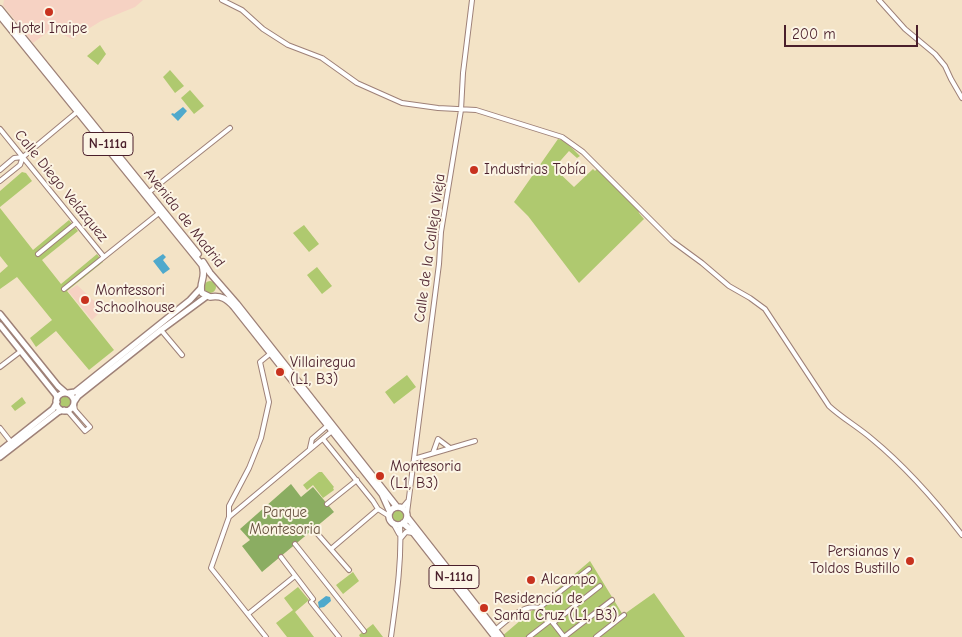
<!DOCTYPE html>
<meta charset="utf-8">
<style>
body{margin:0}
#map{position:relative;width:962px;height:637px;overflow:hidden;background:#f3e3c6;font-family:"Comic Neue",sans-serif}
canvas{display:block}
.scale{position:absolute;left:784px;top:25px;width:134px;height:22px;box-sizing:border-box;border:2px solid #4a1f2b;border-top:0;padding-left:6px;font-size:15px;line-height:18px;white-space:nowrap;color:#4a1f2b;-webkit-text-stroke:4px #fcf5e5;paint-order:stroke}
</style>
<div id="map">
<canvas width="962" height="637"></canvas>
<div class="scale">200 m</div>
</div>
<script>
const ctx = document.querySelector('canvas').getContext('2d');
ctx.lineJoin = 'round';
function paint(path, color) { ctx.fillStyle = color; ctx.fill(path, 'evenodd'); }
function strokePath(path, color, width, dash) { ctx.strokeStyle = color; ctx.lineWidth = width; ctx.lineCap = dash ? 'butt' : 'round'; ctx.setLineDash(dash || []); ctx.stroke(path); }
function label(font, color, halo, rows, align = 'center') {
  ctx.font = font + ' "Comic Neue",sans-serif'; ctx.lineWidth = 4; ctx.setLineDash([]); ctx.textBaseline = 'middle'; ctx.strokeStyle = halo; ctx.fillStyle = color; for (const [text, x, y, turn = 0] of rows) {
    ctx.save(); ctx.translate(x, y); ctx.rotate((+turn || 0) * Math.PI / 180); ctx.textAlign = isNaN(turn) ? turn : align; if (halo) ctx.strokeText(text, 0, 0); ctx.fillText(text, 0, 0); ctx.restore();
  }
}
paint(new Path2D(`
 M4,0H143L135,7L101,21L72,39L52,29L33,43L3,5Z
 M77,285L103,309L92,320L68,291Z`), '#f6d2c3');
paint(new Path2D(`
 M100,45L106,54L98,65L87,56Z
 M170,70L184,86L175,93L163,77Z
 M190,90L204,106L194,114L181,98Z
 M558,139L565,141L580,156L577,158L569,151L554,168L574,187L593,169L595,171L597,169L638,209L639,213L644,219L579,283L528,216L514,202Z
 M22,172L26,173L32,181L0,207V191Z
 M0,208L33,250L69,220L78,231L42,260L61,284L97,254L103,262L67,291L114,350L89,370L56,331L36,347L30,338L52,320L17,277L0,289V273L8,266L0,256Z
 M304,225L319,244L309,252L293,233Z
 M317,267L332,286L322,294L307,275Z
 M204 287a6 6 0 1 1 12 0a6 6 0 1 1-12 0Z
 M407,375L416,387L394,404L385,392Z
 M57 402a8 8 0 1 1 16 0a8 8 0 1 1-16 0Z
 M22,397L26,403L15,411L11,406Z
 M319,472H322L334,487L333,488L334,490L323,498L313,485L307,490L303,485Z
 M392 516a6 6 0 1 1 12 0a6 6 0 1 1-12 0Z
 M590,561L623,615L654,593L685,637H501Z
 M353,572L359,581L343,594L336,585Z
 M298,587L309,600L295,612L314,637H287L276,623L293,610L284,598Z
 M373,624L383,637H360L359,635Z`), '#afc96f');
paint(new Path2D(`
 M291,484L301,497L313,487L334,512L262,572L242,546L250,540L240,529Z`), '#8bad62');
paint(new Path2D(`
 M183,107L187,111L178,121L171,114L173,113L174,114Z
 M163,254L166,257L163,260L170,269L163,274L153,261Z
 M326,596L330,597L331,601L324,607L319,608L318,602Z`), '#4fa9cc');
const street = new Path2D(`
 M222,0L242,10L263,29L288,45L322,58L357,83L402,103L438,108L476,110L562,137L583,152L672,241L702,263L729,286L750,298L765,309L829,406C842,418 858,427 872,439C906,467 935,500 962,535
 M879,0L905,29L935,54L945,66L951,79L962,98
 M0,129L104,257
 M0,170L14,158L23,157L77,112
 M0,181L20,165L23,157
 M148,193L230,128
 M38,254L76,223
 M64,289L159,213
 M161,330L182,355
 M0,367L21,351
 M67,410L85,431L90,427L75,410L74,405
 M0,428L11,442
 M323,439L373,501L378,509L331,549
 M310,448L312,439L327,426
 M433,453L438,439L450,448
 M414,459L475,441
 M327,504L357,480
 M402,508L408,501
 M378,509L389,516
 M407,513L439,264L441,232L461,110L463,73L472,0
 M229,517V506L249,468L261,438L269,402L260,362L271,353
 M393,523L399,534
 M315,531L349,570
 M401,538L406,532L413,533
 M295,544L364,631
 M281,557L313,599
 M311,602L339,637
 M539,608L550,619L564,637
 M248,614L295,576
 M553,623L600,586
 M495,630C507,621 523,603 539,608L589,569
 M266,637L211,568L229,517L332,431
 M391,637C396,600 402,562 400,525
 M529,637L551,620
 M564,637L612,600
 M596,637L624,615`);
const secondary = new Path2D(`
 M0,314L58,386L66,393
 M0,325L56,395L57,399
 M68,393L75,392L190,300L201,288
 M56 402a9 9 0 1 1 18 0a9 9 0 1 1-18 0Z
 M74,402L78,396L161,330L207,296
 M0,451L53,409L57,402
 M0,457L58,412L64,410`);
const primary = new Path2D(`
 M0,9L198,254
 M0,16L202,265C207,278 198,283 202,293L210,297C221,295 227,299 234,307L382,494L390,512
 M203,262L210,273L237,304L397,507
 M389 516a9 9 0 1 1 18 0a9 9 0 1 1-18 0Z
 M407,517L501,637
 M403,523L412,531L495,637`);
strokePath(street, '#9e8178', 6);
strokePath(secondary, '#9e8178', 8);
strokePath(primary, '#9e8178', 8);
strokePath(street, '#fff', 4);
strokePath(secondary, '#fff', 5);
strokePath(primary, '#fff', 5.5);
for (const [x, y, r, color] of [
 [49,12,5,"#c8321e"],
 [474,170,5,"#c8321e"],
 [85,300,5,"#c8321e"],
 [280,372,5,"#c8321e"],
 [380,476,5,"#c8321e"],
 [910,561,5,"#c8321e"],
 [531,580,5,"#c8321e"],
 [484,608,5,"#c8321e"]
]) { const dot = new Path2D(); dot.arc(x, y, r, 0, 2 * Math.PI); ctx.fillStyle = color; ctx.fill(dot); strokePath(dot, '#fcf5e5', 2); }
for (const [x, y, w] of [
 [108,144,50],
 [454,577,50]
]) { const box = new Path2D(); box.roundRect(x - w / 2, y - 11.5, w, 23, 4); ctx.fillStyle = '#fcf5e5'; ctx.fill(box); strokePath(box, '#4a1f2b', 1); }
label('bold 14px', '#4a1f2b', null, [
 ["N-111a",108,144],
 ["N-111a",454,577]
]);
label('15px', '#4a1f2b', '#fcf5e5', [
 ["Hotel Iraipe",49,29,"center"],
 ["Industrias Tobía",484,170],
 ["Montessori",95,291],
 ["Schoolhouse",95,308],
 ["Villairegua",290,363],
 ["(L1, B3)",290,380],
 ["Montesoria",390,467],
 ["(L1, B3)",390,484],
 ["Persianas y",900,552,"right"],
 ["Toldos Bustillo",900,569,"right"],
 ["Alcampo",541,580],
 ["Residencia de",494,599],
 ["Santa Cruz (L1, B3)",494,616]
], 'left');
label('15px', '#4a1f2b', '#fcf5e5', [
 ["Calle Diego Velázquez",61,186,51],
 ["Avenida de Madrid",184,218,52],
 ["Calle de la Calleja Vieja",430,248,-82]
]);
label('15px', '#68523f', '#fcf5e5', [
 ["Parque",285,513],
 ["Montesoria",285,530]
]);
</script>
